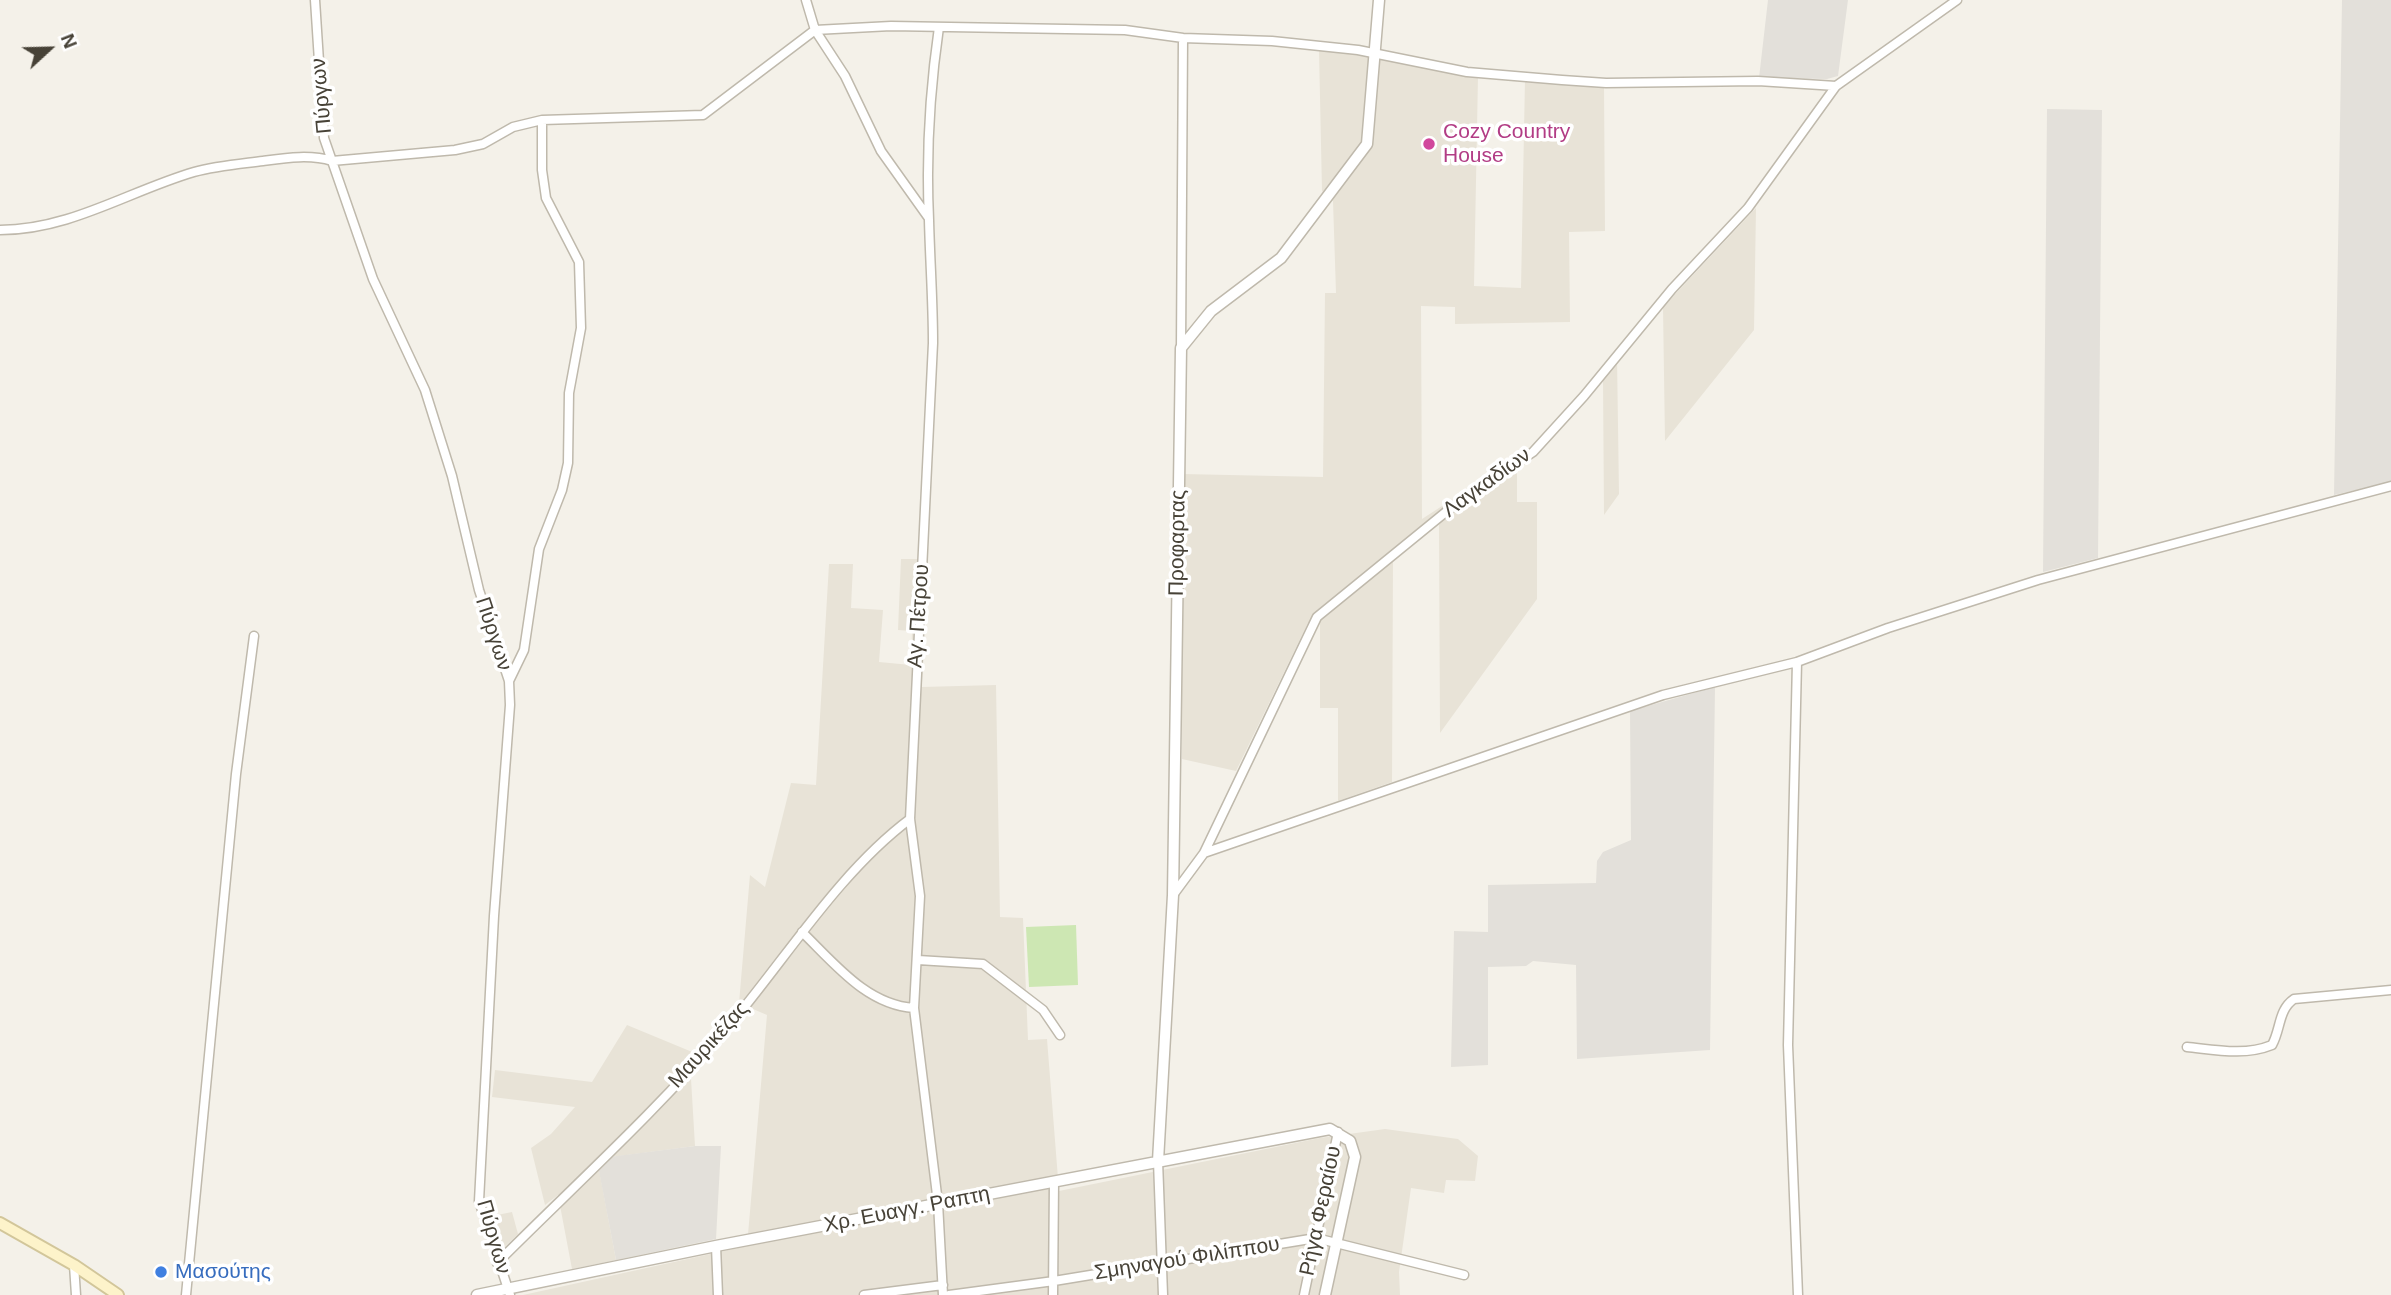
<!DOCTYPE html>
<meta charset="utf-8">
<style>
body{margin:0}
#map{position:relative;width:2391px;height:1295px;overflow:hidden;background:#f4f1e9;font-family:Helvetica,sans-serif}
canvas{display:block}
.north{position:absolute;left:14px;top:14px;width:70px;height:70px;-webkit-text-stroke:5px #fff;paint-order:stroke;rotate:68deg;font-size:19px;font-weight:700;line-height:28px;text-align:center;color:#474237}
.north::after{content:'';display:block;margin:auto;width:24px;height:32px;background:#474237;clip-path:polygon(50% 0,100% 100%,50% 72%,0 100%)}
</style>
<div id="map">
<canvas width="2391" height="1295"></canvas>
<div class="north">N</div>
</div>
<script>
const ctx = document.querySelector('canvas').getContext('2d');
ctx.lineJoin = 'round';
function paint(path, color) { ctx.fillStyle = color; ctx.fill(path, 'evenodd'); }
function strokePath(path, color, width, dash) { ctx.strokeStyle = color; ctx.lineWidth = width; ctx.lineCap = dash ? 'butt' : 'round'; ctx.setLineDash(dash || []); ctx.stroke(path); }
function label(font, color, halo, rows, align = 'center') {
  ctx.font = font + ' Helvetica,sans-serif'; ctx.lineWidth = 7; ctx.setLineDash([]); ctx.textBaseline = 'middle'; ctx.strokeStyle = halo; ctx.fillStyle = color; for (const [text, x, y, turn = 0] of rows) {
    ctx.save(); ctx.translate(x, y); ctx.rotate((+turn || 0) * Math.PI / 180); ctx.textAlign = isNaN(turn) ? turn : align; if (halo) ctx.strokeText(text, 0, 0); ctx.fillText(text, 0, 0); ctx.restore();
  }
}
paint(new Path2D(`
 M1319,50L1359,54L1478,76L1474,286L1521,288L1525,79L1604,86L1605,231L1569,232L1570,322L1455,324V307L1421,306L1422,519L1513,460L1517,469V502H1537V599L1440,733L1439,523L1393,560L1392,782L1338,801V708H1320V623H1308L1236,771L1182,759V474L1323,477L1325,293H1336L1333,201L1322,191Z
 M1756,208L1754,330L1665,441L1663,307Z
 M1617,357L1619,494L1604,515L1603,380Z
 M901,559H926L922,687L996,685L1000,917L1023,918L1028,1040L1047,1039L1059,1191L1320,1138L1385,1129L1458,1139L1478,1156L1475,1181L1446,1180L1444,1193L1411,1188L1399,1272L1400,1295H523L747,1246L767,1015L739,1003L750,875L765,887L791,783L816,785L829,564H853L851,608L883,610L879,662L911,665L912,631L898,630Z
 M627,1025L697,1054L690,1062L695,1146L597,1159L616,1260L572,1269L558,1195L545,1205L531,1148L551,1134L575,1107L492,1097L495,1070L592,1082Z
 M512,1212L518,1234L500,1251L487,1217Z`), '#e8e3d7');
paint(new Path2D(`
 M1768,0H1848L1838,76L1827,79L1759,78Z
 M2342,0H2391V482L2334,495Z
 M2047,109L2102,110L2098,558L2043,572Z
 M1715,687L1710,1050L1577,1059L1576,965L1533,961L1526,966L1488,967V1065L1451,1067L1454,931L1488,932V885L1596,883L1597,861L1603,852L1631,840L1630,711Z
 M695,1146H721L716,1239L616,1260L598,1166L609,1157Z`), '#e3e0da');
paint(new Path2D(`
 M1076,925L1078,985L1029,987L1026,927Z`), '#cde7b3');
const minor = new Path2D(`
 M315,0L324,138L373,279L425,390L452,476L479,590L509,681L510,705L494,916L479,1201L510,1295
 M806,0L815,30L845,76L881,151L928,217
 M939,27C930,89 926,156 929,220C930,261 933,301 933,343L910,819L920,896L914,1008L938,1203L943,1295
 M0,230C70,230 129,191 194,172C216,166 240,164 263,161C285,158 310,154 332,161L455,150L483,144L513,127L542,120L703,115L815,30L891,26L1125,30L1183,38L1272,41L1358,50L1467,72L1562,80L1606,83L1758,81L1836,86L1957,0
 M1181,348L1183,38
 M1797,662L1788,1045L1798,1295
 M509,681L524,650L539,549L562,490L568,463L569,393L581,328L579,262L546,198L542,170V120
 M1204,853L1663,695L1797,662L1888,628L2038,580L2391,486
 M1173,895L1204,853L1317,617L1447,511L1533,452L1584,396L1672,289L1748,208L1836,86
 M802,932C835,964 867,1005 914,1008
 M918,960L983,964L1043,1010L1060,1035
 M2187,1047C2216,1050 2245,1056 2272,1045C2281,1029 2278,1010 2294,999L2391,990
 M1158,1161L1163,1295
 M716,1246L718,1295
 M497,1263C575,1185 657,1111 728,1027C785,960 839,872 910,819
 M74,1265L76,1295
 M186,1295L236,774L254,636
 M864,1295L943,1285
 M949,1295L1054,1281L1316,1238L1464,1275
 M1053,1295L1054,1181
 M1304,1295L1338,1132`);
const tertiary = new Path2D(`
 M1158,1161L1173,895L1181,348L1211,311L1281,258L1367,144L1379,0
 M477,1295L716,1246L1330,1129L1350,1141L1355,1157L1325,1295`);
const secondary = new Path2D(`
 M0,1223L74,1265L118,1295`);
strokePath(minor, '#bfb9ac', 11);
strokePath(tertiary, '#bfb9ac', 13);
strokePath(secondary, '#d2c69a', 14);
strokePath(minor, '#fff', 8);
strokePath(tertiary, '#fff', 10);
strokePath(secondary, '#fdf3ca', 10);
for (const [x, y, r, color] of [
 [1429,144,7,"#d1479c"],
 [161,1272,7,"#3f7fe0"]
]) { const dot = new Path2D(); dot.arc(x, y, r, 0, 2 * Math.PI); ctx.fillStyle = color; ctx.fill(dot); strokePath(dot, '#fff', 2.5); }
label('21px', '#474237', '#fff', [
 ["Πύργων",322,96,-95],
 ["Λαγκαδίων",1487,483,-36],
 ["Προφαρτας",1178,543,-89],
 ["Αγ. Πέτρου",919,616,-86],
 ["Πύργων",493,634,72],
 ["Μαυρικέζας",709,1045,-48],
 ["Χρ. Ευαγγ. Ραπτη",907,1210,-11],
 ["Ρήγα Φεραίου",1321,1211,-78],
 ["Πύργων",493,1237,74],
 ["Σμηναγού Φιλίππου",1187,1259,-9]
]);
label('21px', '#b23c85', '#fff', [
 ["Cozy Country",1443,132],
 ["House",1443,156]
], 'left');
label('21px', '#366cbe', '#fff', [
 ["Μασούτης",175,1272]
], 'left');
</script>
